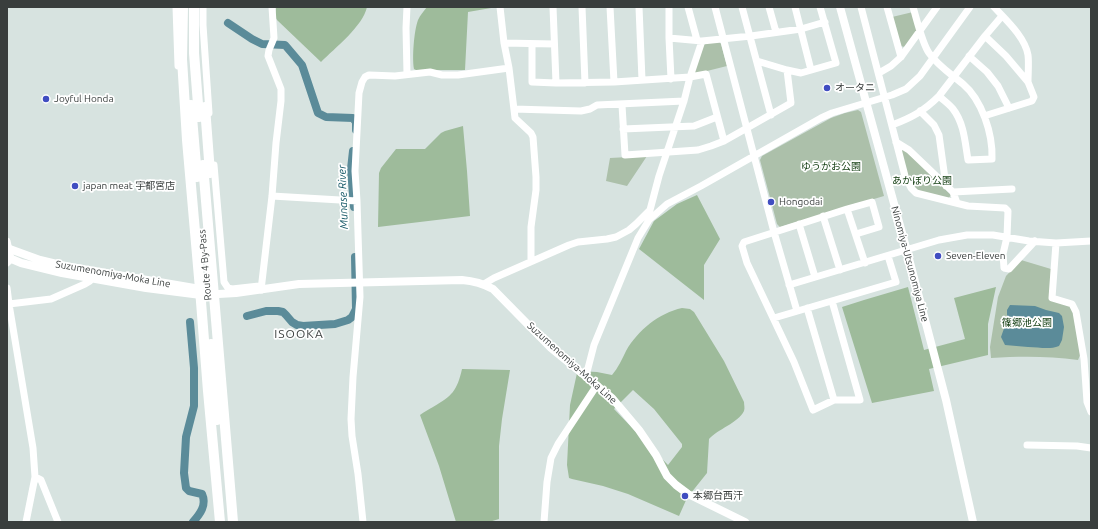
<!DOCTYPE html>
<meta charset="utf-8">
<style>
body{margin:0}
#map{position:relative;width:1098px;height:529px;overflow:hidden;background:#d7e3e0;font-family:Ubuntu,sans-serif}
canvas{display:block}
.frame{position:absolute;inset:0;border:8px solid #393e3d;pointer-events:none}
</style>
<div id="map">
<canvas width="1098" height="529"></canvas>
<div class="frame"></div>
</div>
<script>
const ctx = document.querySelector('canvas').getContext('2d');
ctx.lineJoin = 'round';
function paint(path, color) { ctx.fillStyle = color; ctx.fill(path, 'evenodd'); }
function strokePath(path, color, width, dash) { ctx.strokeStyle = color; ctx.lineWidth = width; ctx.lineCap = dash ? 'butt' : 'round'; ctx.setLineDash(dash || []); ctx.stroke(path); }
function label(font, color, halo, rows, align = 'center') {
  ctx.font = font + ' Ubuntu,"Noto Sans JP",sans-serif'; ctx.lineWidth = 3.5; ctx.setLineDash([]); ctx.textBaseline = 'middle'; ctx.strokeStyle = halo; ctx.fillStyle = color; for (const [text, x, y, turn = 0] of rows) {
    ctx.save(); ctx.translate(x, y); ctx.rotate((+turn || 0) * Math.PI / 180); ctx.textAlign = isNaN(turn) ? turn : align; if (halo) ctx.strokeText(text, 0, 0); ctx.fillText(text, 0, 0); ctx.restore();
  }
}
paint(new Path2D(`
 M913,12L917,31L905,47L900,46L892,17Z
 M719,41L721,44L727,66L695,74L694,72L702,46L707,43Z
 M858,110L861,112L884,196L780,227L777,224L760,160L762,156L831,118L845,113Z
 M905,149L951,195L948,199L919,191L909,182L901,151Z
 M647,156L627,186L606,181L610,158Z
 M1021,260L1051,269L1050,300L1071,306L1074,313L1081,353L1078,360C1049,356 1021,356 991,358L990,347L998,297L1006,276Z`), '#acc0aa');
paint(new Path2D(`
 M276,7H367C363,26 335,48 321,62L277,20L275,17Z
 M427,7H497L468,12L465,70H416L414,69C412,57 414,31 418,20C420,15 424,11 427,7Z
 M463,126L467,171L470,216L378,227L379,173L381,168L396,149H425L441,133L445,131Z
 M697,195L720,239L704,265V300L639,249L654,221L677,204Z
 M908,287L924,350L965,339L954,298L996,287L988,324V355L929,369L934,391L872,403L842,307L864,300Z
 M682,308L690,309L694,312L724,361L744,402C744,405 745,408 744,411C738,423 718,429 709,439L707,473L687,498L679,516L628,494L603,486L572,479L569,478L567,465L570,405L577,373L579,371L597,372L612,375C618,368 622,359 626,351C638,330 659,313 682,308ZM633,390L654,409L682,444V447L668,465L614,409Z
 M462,369L510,370L502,419L499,446V519L489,522H456L439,466L420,415C424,412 429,409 433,407C452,396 457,391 462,369Z`), '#9ebb9b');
paint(new Path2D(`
 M1010,305L1035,306L1046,310L1059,313L1062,316L1064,327L1062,340L1059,346C1049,350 1039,347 1028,347C1020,346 1013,346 1005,345L1001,337L1007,320V310Z`), '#5b8b99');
strokePath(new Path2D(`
 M228,23L252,39L262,44L285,45L302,65L318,113L326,117L353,118L356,122V130
 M353,151L351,169L354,207
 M247,316L266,311H278L283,312L286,315L292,322L297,325L303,326L335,324L348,320L352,317L356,309L355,257
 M190,322L194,368V406L186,437L184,473L186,488L189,491L202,494C207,505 200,514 193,522`), '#5b8b99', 8);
strokePath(new Path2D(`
 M176,7L178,66
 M203,7V25L209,113
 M407,7L406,28L407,74
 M500,7L504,43L509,68L515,118L531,133L533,137L536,177V190L531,227V261
 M553,7L556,83L614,82L690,77L706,74L724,141
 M582,7L585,83
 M610,7L614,82
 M639,7L642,80
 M669,7V38L671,79
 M688,7L697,40
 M715,7L774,232L797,311
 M742,7L771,115
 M769,7L776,32
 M795,7L811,70
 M861,7L905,176L911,188L916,193L968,206L1005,208L1008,211L1007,237L1003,254L1004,268L1009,269L1035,241
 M887,7L901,57
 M913,7C917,20 922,43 929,53C938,66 951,74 963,84C982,100 993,134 992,159L968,160C965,142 964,123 953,109C949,104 943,100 939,96
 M994,7C1006,20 1025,37 1028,55C1029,63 1028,74 1028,82
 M669,38L702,41L751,36L801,29L825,22
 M504,43L554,44
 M532,44V82L556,83
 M969,56L987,72L998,86L1009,108
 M757,61L787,70L801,73L836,63L820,7
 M879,73L891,66L901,57L937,7
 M622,105L625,155L698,150L711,146L724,141L747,128L791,103L787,70
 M514,109L581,111L590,109L597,105L684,101
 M920,111L934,125L939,135L946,186
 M984,116L1032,101L1034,97L1028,82L1006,56L985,36
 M892,125C911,118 924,111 939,96L985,36L1002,16
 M623,129L694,126L717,117
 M896,142L909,150L953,192L957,203
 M214,165L224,282L228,288L232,289L259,286
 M953,192L1012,189
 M272,196L357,201
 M847,209L872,202L879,227L856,234
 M823,216L840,270
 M799,224L815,277
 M7,241L11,259L7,263
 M1056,243L1052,298L1072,304L1076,312L1084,359L1087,402L1091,412
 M484,284L494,278L569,245L578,242L607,239L616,237L629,230L636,224L650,210L659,176L684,101L690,77L702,41
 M789,285L939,240L967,235H993L1029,241L1056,243L1091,241
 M7,288L9,304L33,448L35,477L26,522
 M261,290L272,196L276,143L281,101V89L268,56L269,50L274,38L272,7
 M832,301L860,400H834L813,410L794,362L747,263L742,246L744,242L847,209L865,263
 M9,304L51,299L85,284L90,281V278
 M807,308L834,400
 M774,318L896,282L888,256
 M586,376L594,345L638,238L649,220L667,204L701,186L821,118L832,113L892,95L906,89L920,76L970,7
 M1027,445L1077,446L1091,448
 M35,477L41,480L58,522
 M363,522L358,474L352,436L351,419L353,377L360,297L357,201L355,171L359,93L362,82L365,77L369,75L395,76L430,72L442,75H458L509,68
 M544,522L547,482L551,458L558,444L597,385`), '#fff', 7);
strokePath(new Path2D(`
 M840,7L907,251L946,400L973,522
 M7,248L40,260L65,266L206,290
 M7,257L21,263L62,273L146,288L201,295L236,293L299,284L462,280C474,281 482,283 493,289L551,348L612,398L639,430L656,455L667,476L676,485L688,494L745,522`), '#fff', 8);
strokePath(new Path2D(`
 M183,7L182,59L187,140L200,289L208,391L220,522
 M194,7V53L199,117
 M191,105L197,177
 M205,107L210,173
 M203,165L233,522
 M211,344L217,420`), '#fff', 10);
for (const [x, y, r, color] of [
 [827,88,4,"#404dc1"],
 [46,99,4,"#404dc1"],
 [75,186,4,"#404dc1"],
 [771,202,4,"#404dc1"],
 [938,256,4,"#404dc1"],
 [685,496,4,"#404dc1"]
]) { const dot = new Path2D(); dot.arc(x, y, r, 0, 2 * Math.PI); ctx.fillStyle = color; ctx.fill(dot); strokePath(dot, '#fff', 1.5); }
label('10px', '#393e3d', '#fff', [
 ["オータニ",835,88],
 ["Joyful Honda",54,99],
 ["japan meat 宇都宮店",83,186],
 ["Hongodai",779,202],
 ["Seven-Eleven",946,256],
 ["本郷台西汗",693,496]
], 'left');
label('10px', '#174116', '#fff', [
 ["ゆうがお公園",831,167],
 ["あかぼり公園",922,181],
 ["篠郷池公園",1027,323]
]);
label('10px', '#393e3d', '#fff', [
 ["Ninomiya-Utsunomiya Line",910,264,75],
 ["Route 4 By-Pass",205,265,-95],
 ["Suzumenomiya-Moka Line",113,274,10],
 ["Suzumenomiya-Moka Line",572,363,42]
]);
label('italic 11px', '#115564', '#fff', [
 ["Munase River",343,197,-92]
]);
ctx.letterSpacing = '1px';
label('12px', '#393e3d', '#fff', [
 ["ISOOKA",299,334]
]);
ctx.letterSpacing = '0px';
</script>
